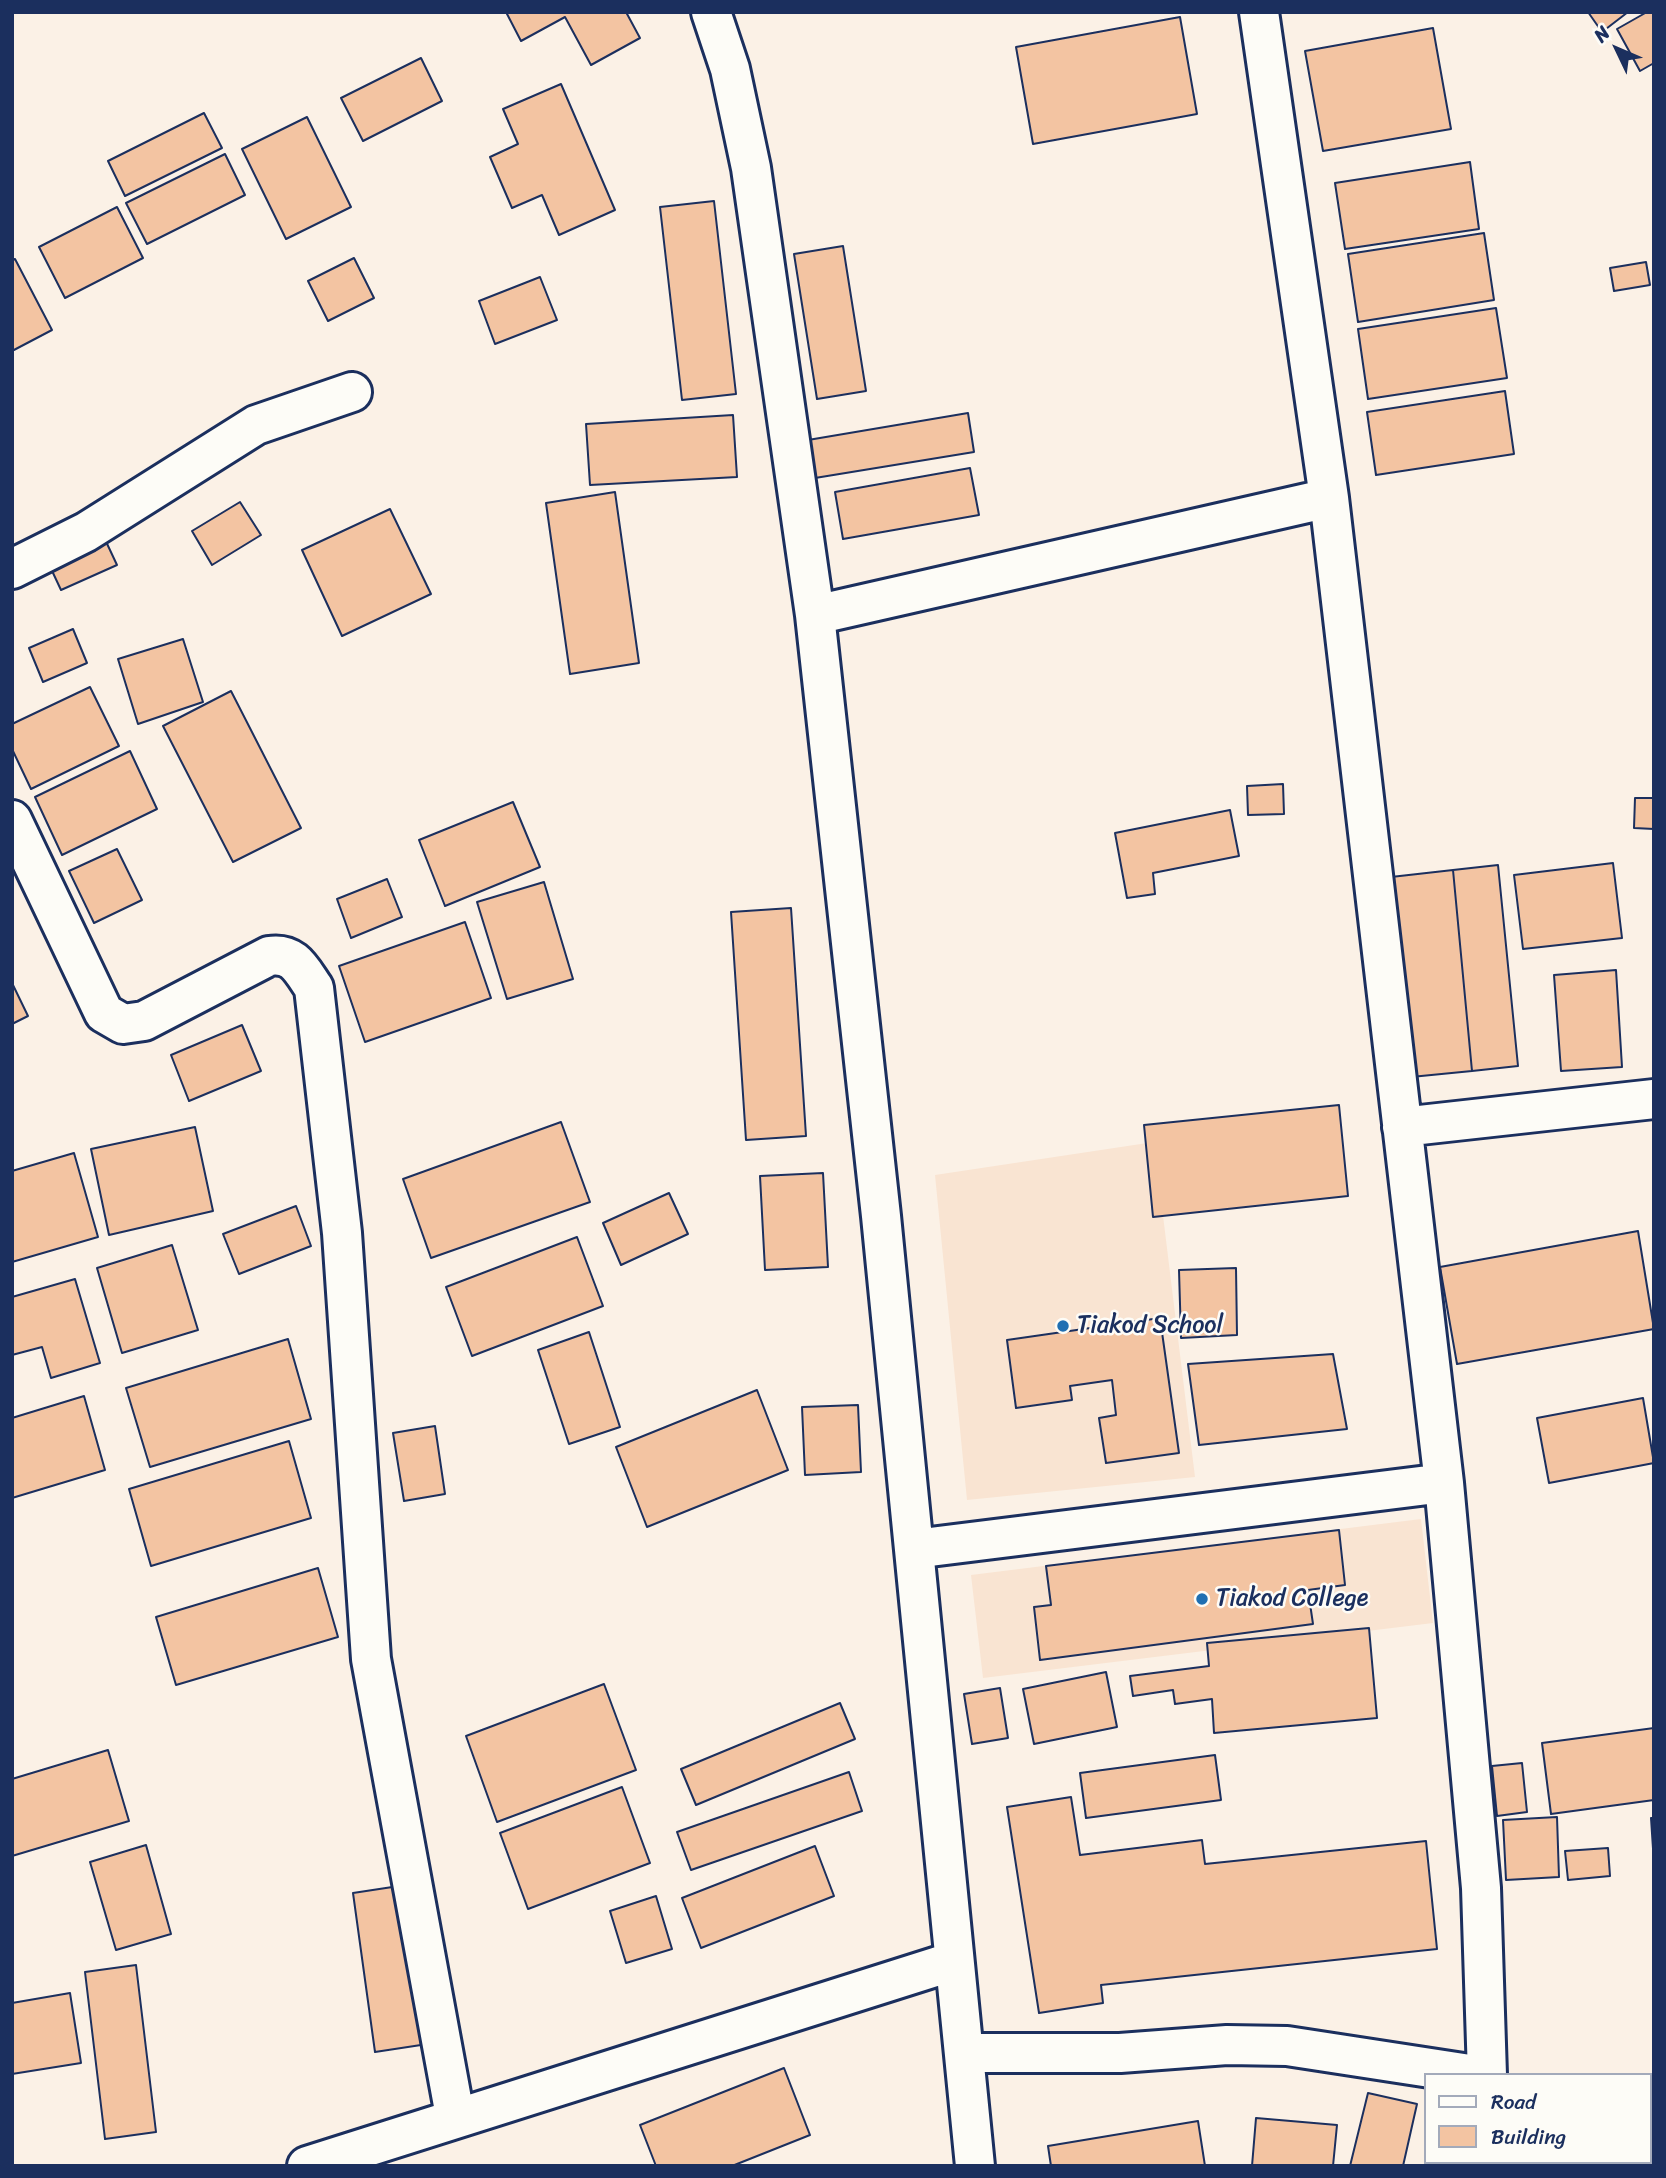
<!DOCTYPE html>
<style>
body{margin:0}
#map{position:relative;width:1666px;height:2178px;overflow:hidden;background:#fbf1e6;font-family:Sriracha,sans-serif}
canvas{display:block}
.frame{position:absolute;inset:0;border:14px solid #1b2f5e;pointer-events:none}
.legend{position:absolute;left:1424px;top:2073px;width:228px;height:91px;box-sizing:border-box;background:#fdfcf7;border:2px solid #a3aaba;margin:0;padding:9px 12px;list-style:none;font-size:21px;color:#1b2f5e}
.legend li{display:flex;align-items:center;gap:14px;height:35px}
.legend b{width:35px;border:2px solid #a3aaba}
.north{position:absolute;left:1582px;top:14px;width:70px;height:70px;-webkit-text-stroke:5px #fdfcf7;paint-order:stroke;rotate:314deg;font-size:19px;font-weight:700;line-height:28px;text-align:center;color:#1b2f5e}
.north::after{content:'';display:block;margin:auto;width:24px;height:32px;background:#1b2f5e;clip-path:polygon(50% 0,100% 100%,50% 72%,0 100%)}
</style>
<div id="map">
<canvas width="1666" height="2178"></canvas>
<div class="frame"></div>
<ul class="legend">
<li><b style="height:9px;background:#fdfcf7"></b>Road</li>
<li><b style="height:19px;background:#f3c4a2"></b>Building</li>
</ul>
<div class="north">N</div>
</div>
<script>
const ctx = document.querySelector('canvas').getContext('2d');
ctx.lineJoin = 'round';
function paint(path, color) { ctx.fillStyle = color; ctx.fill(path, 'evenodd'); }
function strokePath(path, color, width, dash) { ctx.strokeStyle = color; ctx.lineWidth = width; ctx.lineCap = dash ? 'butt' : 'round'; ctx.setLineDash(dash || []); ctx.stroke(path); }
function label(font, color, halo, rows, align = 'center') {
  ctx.font = font + ' Sriracha,sans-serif'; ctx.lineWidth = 5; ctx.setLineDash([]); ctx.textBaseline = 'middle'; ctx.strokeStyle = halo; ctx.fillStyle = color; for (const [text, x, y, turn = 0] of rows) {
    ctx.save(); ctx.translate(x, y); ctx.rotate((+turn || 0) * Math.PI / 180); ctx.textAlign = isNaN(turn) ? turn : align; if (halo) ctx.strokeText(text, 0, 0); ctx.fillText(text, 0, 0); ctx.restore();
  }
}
paint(new Path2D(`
 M1154,1142L1195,1477L967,1500L935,1175Z
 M1421,1519L1433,1623L983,1678L971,1575Z`), '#f9e4d2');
const building = new Path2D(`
 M506,12H626L640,38L591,65L565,17L521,41Z
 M1588,12H1628L1602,32Z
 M1647,12H1654V63L1640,71L1617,29Z
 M1180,17L1197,114L1033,144L1016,47Z
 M1433,28L1451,129L1323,151L1305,51Z
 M421,58L442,101L363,141L341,98Z
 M561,84L615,210L559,235L542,195L512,208L490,157L518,144L503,109Z
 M204,113L222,148L125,196L108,161Z
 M307,117L351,207L286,239L242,149Z
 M225,154L245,195L147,244L126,203Z
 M1470,162L1479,229L1345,249L1335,183Z
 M714,201L736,394L682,400L660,207Z
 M117,207L143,258L65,298L39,247Z
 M1484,233L1494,300L1358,322L1348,254Z
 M843,246L866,391L817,399L794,254Z
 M354,258L374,298L328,321L308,281Z
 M15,259L52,330L12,351V260Z
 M1646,262L1650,285L1614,291L1610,268Z
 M540,277L557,320L495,344L479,301Z
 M1496,308L1507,378L1368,399L1358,329Z
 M1505,391L1514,454L1376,475L1367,412Z
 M968,413L974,452L815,478L808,440Z
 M733,415L737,477L590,485L586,424Z
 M970,468L979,515L843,539L835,492Z
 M615,492L639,663L570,674L546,503Z
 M240,502L261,535L212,565L192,531Z
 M390,509L431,594L342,636L302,550Z
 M102,533L117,565L61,590L46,558Z
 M73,629L87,663L43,682L29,648Z
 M183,639L203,702L138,724L118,659Z
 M90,687L119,746L31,789L12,749V724Z
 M231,691L301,828L233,862L163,726Z
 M130,751L157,809L62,855L35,797Z
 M1283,784L1284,814L1248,815L1247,786Z
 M1635,798H1654V829L1634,828Z
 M513,802L540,867L445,906L419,840Z
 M1230,810L1239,856L1153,873L1155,894L1127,898L1115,833Z
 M117,849L142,900L94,923L69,871Z
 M1613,863L1622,938L1523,949L1514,875Z
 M1498,865L1518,1066L1472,1071L1453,870Z
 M1453,870L1472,1071L1411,1077L1391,877Z
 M387,879L402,917L351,938L337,899Z
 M544,882L573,979L507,999L477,902Z
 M791,908L806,1136L746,1140L731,912Z
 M465,922L491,998L365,1042L339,966Z
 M1616,970L1622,1067L1561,1071L1554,975Z
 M12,983L28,1016L12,1024Z
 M242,1025L261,1071L189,1101L171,1055Z
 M1339,1105L1348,1196L1153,1217L1144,1125Z
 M561,1122L590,1202L431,1258L403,1179Z
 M195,1127L213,1211L109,1235L91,1149Z
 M74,1153L98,1237L12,1262V1171Z
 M823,1173L828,1267L765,1270L760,1176Z
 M669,1193L688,1234L621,1265L603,1223Z
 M296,1206L311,1246L239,1274L223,1234Z
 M1638,1231L1654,1329L1457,1364L1440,1267Z
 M577,1237L603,1306L472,1356L446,1287Z
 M172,1245L198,1330L122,1353L97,1268Z
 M1236,1268L1237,1335L1181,1338L1179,1270Z
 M75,1279L100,1363L51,1378L42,1347L12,1355V1297Z
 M1160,1318L1179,1453L1106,1463L1099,1418L1116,1415L1112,1380L1070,1386L1072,1400L1016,1408L1007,1340Z
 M589,1332L620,1427L569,1444L538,1350Z
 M288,1339L311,1419L150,1467L126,1388Z
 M1333,1354L1347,1429L1199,1445L1188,1364Z
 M757,1390L788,1470L647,1527L616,1447Z
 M84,1396L105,1470L12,1498V1418Z
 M1643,1398L1654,1463L1549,1483L1537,1418Z
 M858,1405L861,1472L805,1475L802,1407Z
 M435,1426L445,1494L404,1501L393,1433Z
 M289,1441L311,1518L151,1566L129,1489Z
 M1339,1530L1345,1585L1308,1590L1313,1624L1040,1660L1034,1607L1051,1605L1046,1566Z
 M318,1568L338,1637L176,1685L156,1617Z
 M1369,1628L1377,1718L1214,1733L1212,1699L1175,1704L1173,1690L1133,1696L1130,1676L1209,1666L1207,1643Z
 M1106,1672L1117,1727L1034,1744L1023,1689Z
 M604,1684L636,1770L497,1822L466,1736Z
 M1000,1688L1008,1738L972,1744L964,1694Z
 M840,1703L855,1739L696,1805L681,1769Z
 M1654,1728V1800L1551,1814L1542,1743Z
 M108,1750L129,1821L12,1856V1779Z
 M1215,1755L1221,1800L1086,1818L1080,1773Z
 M1522,1763L1527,1812L1497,1816L1492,1766Z
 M849,1772L862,1811L691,1870L677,1832Z
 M622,1787L650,1863L528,1909L500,1833Z
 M1071,1797L1080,1855L1202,1840L1205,1864L1426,1841L1437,1949L1101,1985L1103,2003L1039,2013L1007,1807Z
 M1557,1817L1559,1877L1506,1880L1503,1820Z
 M1651,1818H1654V1864Z
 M146,1845L171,1934L116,1950L90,1862Z
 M815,1846L834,1896L701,1948L682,1898Z
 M1608,1848L1610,1876L1568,1880L1565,1851Z
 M399,1886L421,2045L375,2052L353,1893Z
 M656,1896L672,1949L626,1963L610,1911Z
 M136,1965L156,2132L105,2139L85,1972Z
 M70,1993L81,2063L12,2074V2003Z
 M784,2068L810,2135L732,2166H656L640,2125Z
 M1368,2093L1417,2104L1403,2166H1350Z
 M1256,2118L1337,2125L1333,2166H1252Z
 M1198,2121L1205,2166H1051L1048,2146Z
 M1539,2162H1582L1581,2166H1537Z`);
paint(building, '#f3c4a2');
strokePath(building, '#1b2f5e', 2);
const minor = new Path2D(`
 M711,12L730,69L751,168L815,615L881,1216L975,2166
 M1259,12L1329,498L1444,1483L1481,1888L1487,2075
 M12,569L86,532L256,425L352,392
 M815,615L1329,498
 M12,820L104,1013L123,1024L144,1021L269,956C294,952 301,969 314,988L342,1233L371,1659L455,2116
 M1402,1127L1654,1099
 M914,1549L1444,1483
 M964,2053H1120L1227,2045L1287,2046L1476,2075
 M1650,2109L1654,2110
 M307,2166L954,1961
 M1460,2166V2162`);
strokePath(minor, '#1b2f5e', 44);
strokePath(minor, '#fdfcf7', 38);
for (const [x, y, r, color] of [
 [1063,1326,7,"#1f6fb2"],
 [1202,1599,7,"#1f6fb2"]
]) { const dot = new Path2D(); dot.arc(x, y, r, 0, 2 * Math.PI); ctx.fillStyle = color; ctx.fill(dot); strokePath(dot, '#fdfcf7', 2.5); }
label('24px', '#1b2f5e', '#fdfcf7', [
 ["Tiakod School",1077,1326],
 ["Tiakod College",1216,1599]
], 'left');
</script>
